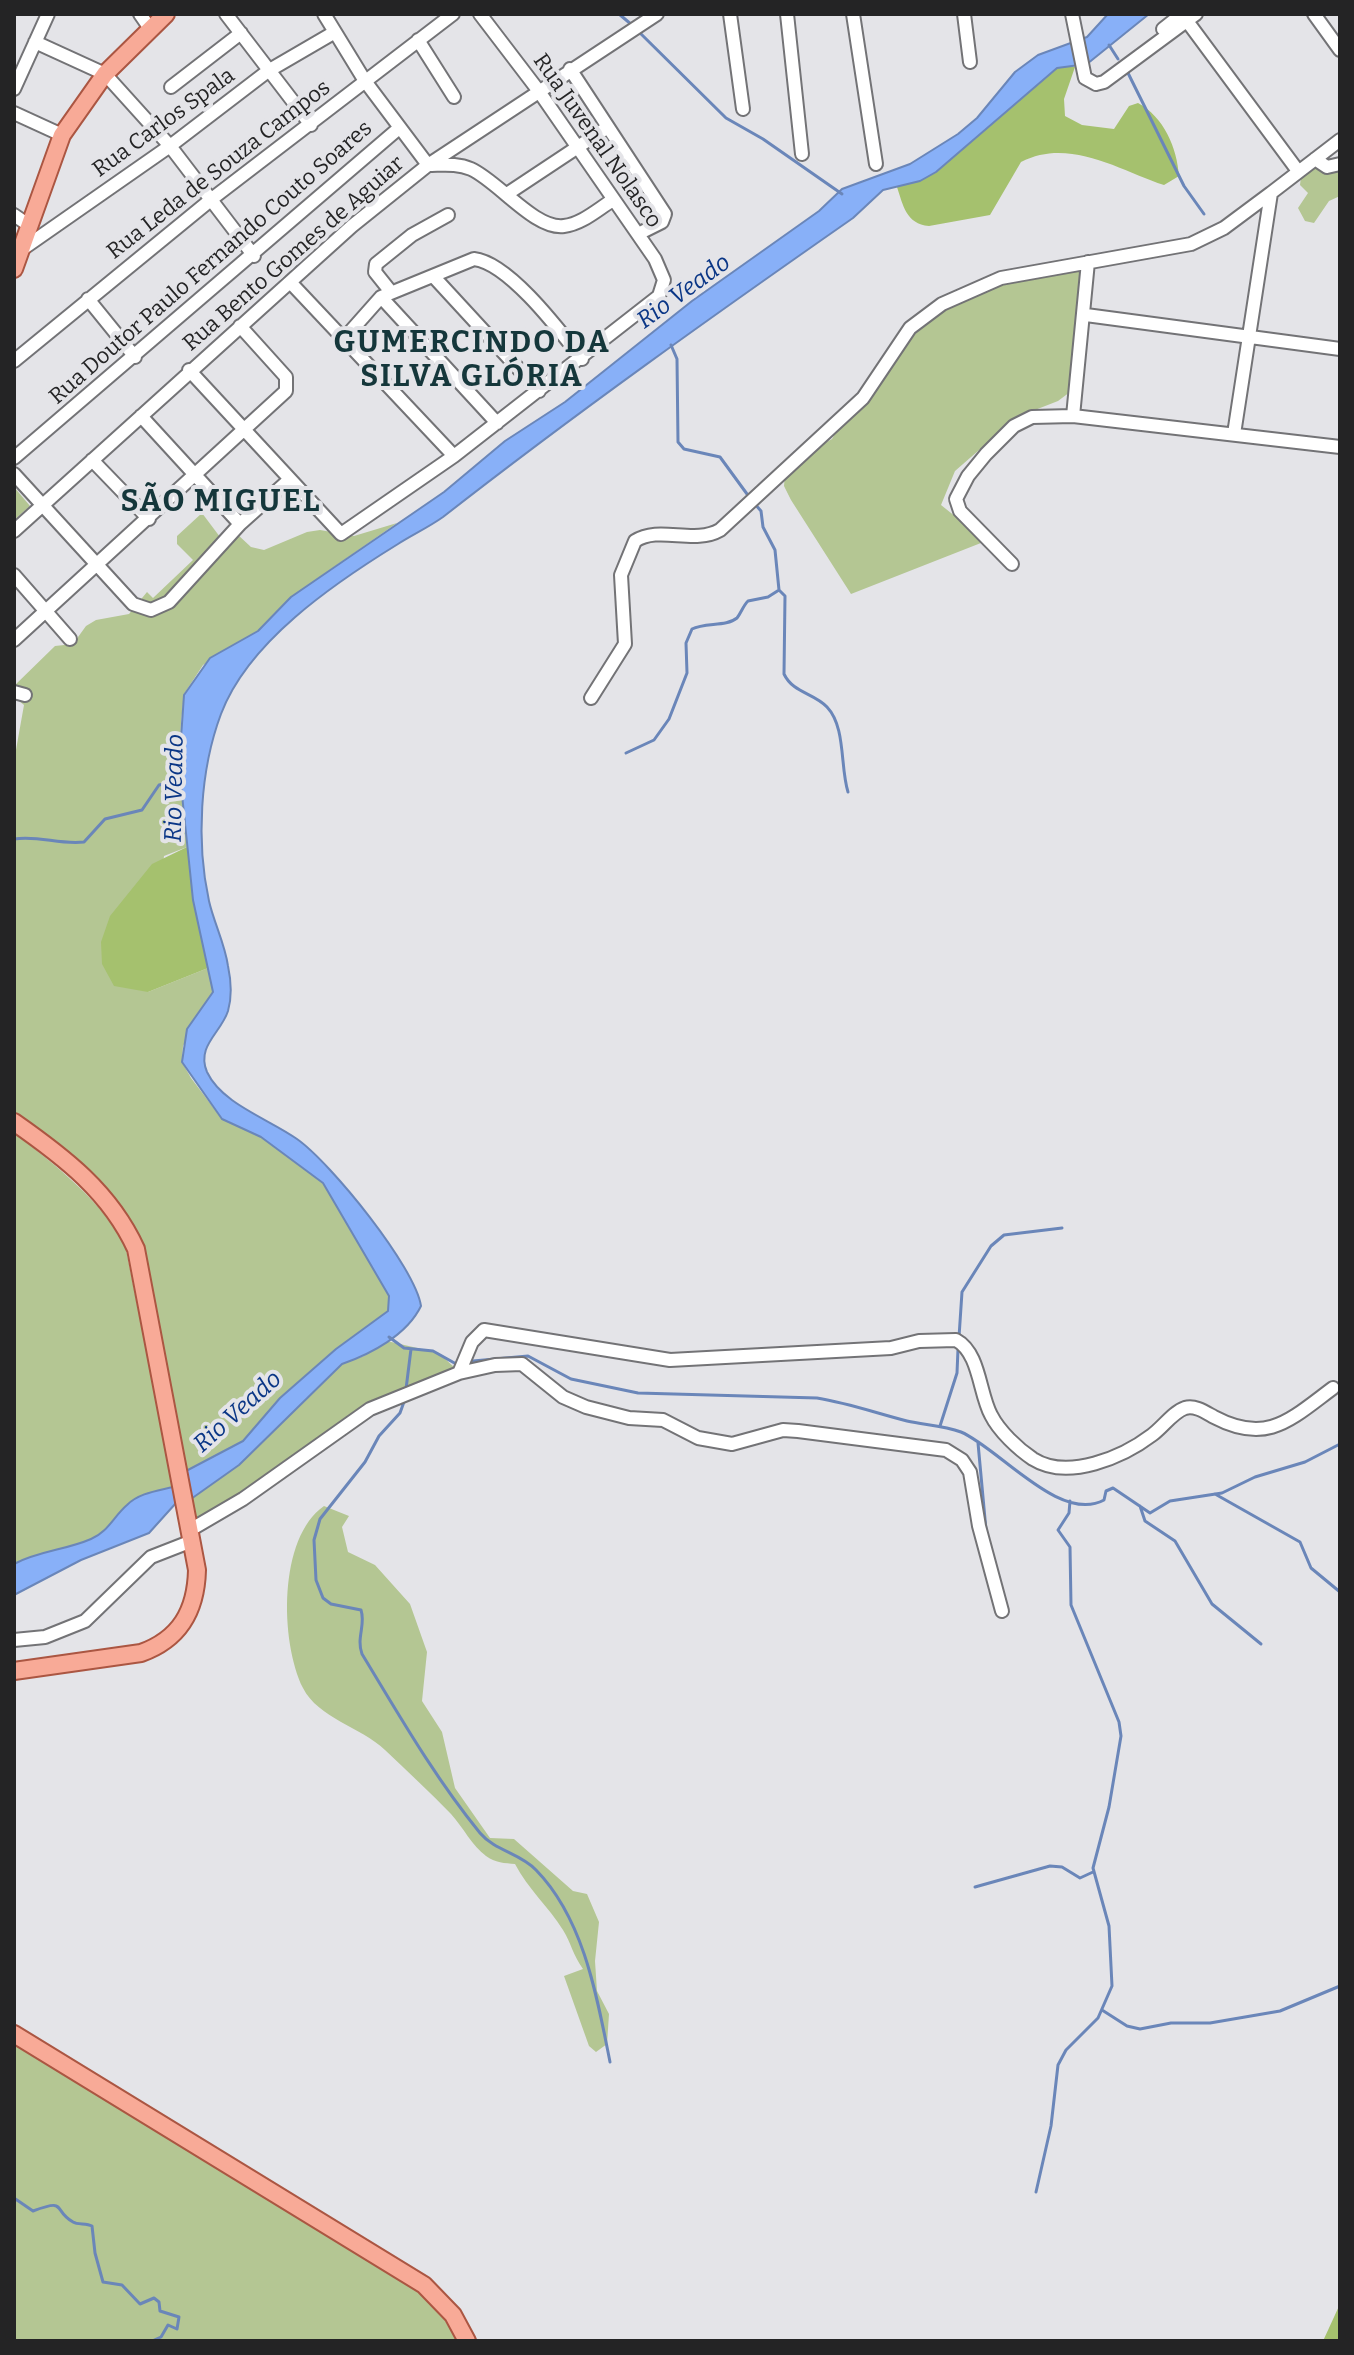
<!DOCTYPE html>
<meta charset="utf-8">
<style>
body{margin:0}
#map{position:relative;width:1354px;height:2355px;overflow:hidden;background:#e4e4e8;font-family:Bitter,serif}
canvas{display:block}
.frame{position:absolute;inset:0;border:16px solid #242425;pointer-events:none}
</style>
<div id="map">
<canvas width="1354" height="2355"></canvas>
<div class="frame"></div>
</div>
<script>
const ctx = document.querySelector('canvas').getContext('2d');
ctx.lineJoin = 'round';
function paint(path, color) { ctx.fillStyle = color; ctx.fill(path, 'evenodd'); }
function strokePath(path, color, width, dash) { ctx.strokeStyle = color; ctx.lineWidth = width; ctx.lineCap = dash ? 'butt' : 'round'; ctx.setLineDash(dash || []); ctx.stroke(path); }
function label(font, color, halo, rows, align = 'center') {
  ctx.font = font + ' Bitter,serif'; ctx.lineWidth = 8; ctx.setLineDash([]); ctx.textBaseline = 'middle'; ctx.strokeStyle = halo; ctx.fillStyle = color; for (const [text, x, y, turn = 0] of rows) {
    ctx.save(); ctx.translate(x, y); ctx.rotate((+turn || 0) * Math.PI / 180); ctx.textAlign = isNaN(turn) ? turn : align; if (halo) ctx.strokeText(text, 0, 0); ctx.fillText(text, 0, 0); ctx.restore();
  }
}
paint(new Path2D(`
 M1313,167L1330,172L1340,168V196L1329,201L1314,223L1305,221L1298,208L1308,193L1300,185L1301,177Z
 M1092,256L1085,270L1074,389L1058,401L1017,417L955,471L941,505L986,541L851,594L791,500L784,486L785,474L801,456L832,439L846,415L930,312L1053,263Z
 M14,487L30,506L14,520Z
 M202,513L226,545L237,534L251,547L264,550L307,532L320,530L354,536L397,523L291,597L258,631L203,665L184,694L181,723L179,766L187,847L164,856L148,992L208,968L213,992L183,1046L182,1062L191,1078L222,1119L261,1137L323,1183L389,1295L388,1311L336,1349L280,1398L243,1441L186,1471L143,1252L47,1140L14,1112V761L24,705L14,697V686L55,646L73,644L86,626L96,620L129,614L147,592L153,598L193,560L177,544V536Z
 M14,1132C55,1166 103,1200 126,1249L173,1487C157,1491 139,1493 127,1505C114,1516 108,1532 91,1539C66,1550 38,1551 14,1564Z
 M387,1341L439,1353L457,1370L418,1397L365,1414L294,1456L244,1489L196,1532L191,1499L239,1465L342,1364L364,1356Z
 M324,1506L349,1516L342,1527L348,1552L375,1565L410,1604L427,1652L422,1701L442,1732L455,1788L490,1838L514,1839L573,1891L587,1894L599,1922L595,1961L597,1991L609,2014L607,2044L596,2052L589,2046L564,1976L583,1969C573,1955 571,1943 563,1930C548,1906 528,1889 515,1864C505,1863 495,1863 486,1856C472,1846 463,1827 451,1814C430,1792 407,1771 385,1750C361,1727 318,1718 303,1688C280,1641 278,1538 324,1506Z
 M14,2045L422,2292L440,2312L457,2341H14Z`), '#b4c693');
paint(new Path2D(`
 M1066,66L1075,67L1064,99L1065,116L1082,125L1114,129L1129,106L1138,103C1164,117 1177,148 1179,176L1164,185C1119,170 1069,137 1021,162L990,215L929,226C906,224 903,205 897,187L936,172L1057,68Z
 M187,847L208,968L148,992L114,986L102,964L101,942L110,916L152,864Z
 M1340,2304V2341H1323Z`), '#a5c16e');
const water = new Path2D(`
 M1108,14H1149L1087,64L1057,68L936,172L920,181L883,190L853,218C714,315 576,413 443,517C429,527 412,535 398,544C333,584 248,642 221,714C200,770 196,842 209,901C214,923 225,944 228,966C231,980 232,997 228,1011C221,1033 196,1046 207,1072C222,1104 269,1119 297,1139C331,1163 415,1267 421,1306C407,1335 371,1354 342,1364L239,1465L191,1499L186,1471L243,1441L280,1398L336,1349L388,1311L389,1296L323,1183L261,1137L222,1119L182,1062L187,1029L213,992L193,900L179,766L184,695L210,658L258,631L291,597L444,492L505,441L565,402L692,301L819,211L842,189L910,164L958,134L977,118L1015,72L1038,55L1087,37Z
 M173,1487L176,1503L149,1533L81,1560L14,1595V1564C38,1551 66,1550 91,1539C108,1532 114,1516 127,1505C139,1493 157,1491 173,1487Z`);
paint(water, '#88b0f8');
strokePath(water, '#6a86b9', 2);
strokePath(new Path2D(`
 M619,14L632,25
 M637,30L726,118L763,139L842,194
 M1109,45L1118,59
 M1127,71L1184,186L1204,214
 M671,345L677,359L678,442L684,449L720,457L747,494
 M754,503L761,511L763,527L775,550L779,590L785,596L784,674C793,693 814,693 827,707C846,727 840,767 848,792
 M626,753L654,740L669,719L687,673L686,643L692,629C705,622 726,627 737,618C741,613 743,606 748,601L768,597L779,590
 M14,839C39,835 59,845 84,842L105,819L142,810L159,785L184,780
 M389,1337L404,1348L433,1351L458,1365
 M959,1337L962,1292L991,1246L1004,1235L1062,1228
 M473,1361L528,1356L571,1379L638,1393L817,1398C848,1403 876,1413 907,1421C924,1425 943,1425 961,1432C999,1448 1060,1524 1104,1500L1106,1491L1113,1488L1150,1513L1170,1501L1222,1493L1255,1477L1305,1462L1340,1444
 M406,1389L411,1349
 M405,1399L400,1413L379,1436L365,1462L320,1519L314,1540L316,1580L323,1598L331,1604L361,1610C366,1625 356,1638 362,1654C399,1715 435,1778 480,1833C495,1851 520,1853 536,1870C584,1919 597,1997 610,2062
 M940,1426L957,1373L958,1349
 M978,1443L986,1530
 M1215,1494L1300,1542L1311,1568L1340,1592
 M1140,1506L1145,1521L1175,1541L1212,1604L1261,1644
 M975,1887L1050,1866L1062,1867L1080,1878L1093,1872
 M1102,2010L1127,2026L1140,2029L1171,2023H1210L1280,2011L1340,1986
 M1036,2192L1051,2126L1058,2065L1066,2050L1098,2018L1112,1986L1109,1926L1093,1868L1109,1807L1121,1736L1119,1722L1071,1605L1070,1547L1058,1530L1069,1513L1070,1501
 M14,2198L33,2211C68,2198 52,2210 73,2222C78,2225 86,2223 92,2226L95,2253L103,2282L122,2285L140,2304L154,2298L159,2302L160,2311L179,2317L177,2329L168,2325L161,2337L152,2341`), '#6a86b9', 3);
const minor = new Path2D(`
 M140,14L149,27
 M226,14L311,125
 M324,14L365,81L428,165C443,165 457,163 471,169C498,181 535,230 564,226C582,224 598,209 613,200
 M730,14L743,109
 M787,14L802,154
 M853,14L876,164
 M964,14L970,62
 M1072,14L1085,78L1096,84
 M1314,14L1340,50
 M1187,21L1298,171
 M1163,29L1182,14
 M418,40L454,97
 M35,42L105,74L170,146L254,256
 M570,69L665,214L662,222L638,234
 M1096,84L1104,82L1196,14
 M171,87L241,33
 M14,89L48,14
 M14,113L62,135
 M1315,159L1327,167L1340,164
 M507,194L608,127
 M14,215L30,226
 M21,250L170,146L268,71L335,32
 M434,277L539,391
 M290,282L454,456
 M391,292L375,272L376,264L412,235L448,215
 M381,297L497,423
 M88,299L135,357
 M1086,315L1340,349
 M342,341L381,297L474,259C509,263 560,331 582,359
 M14,361L213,198L453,14
 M189,370L341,534L454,456L659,296L664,280L655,259L538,90L480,14
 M141,416L240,524
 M1073,416L1088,262
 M1234,434L1271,193L1340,140
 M14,458L398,129
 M92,460L149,519
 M14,474L133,604L151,610L169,602L240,524L288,481
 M14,531L352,226L428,165L657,14
 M1012,564L960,511L956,499L968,476L986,454L1014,426L1032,417L1073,416L1340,447
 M14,575L70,639
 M14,640L286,391V377L240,326
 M14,692L25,695
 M591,698L625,644L621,575L635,541C659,525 694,545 720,530L863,398L910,328L942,304L1001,278L1191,244L1224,228L1271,193
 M459,1373L495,1365L522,1364L563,1397L586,1407L629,1418L663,1420L698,1438L732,1444L783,1430L798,1431L946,1450L962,1460L970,1472L979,1526L1002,1611
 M190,1530L243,1499L370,1409L459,1373L472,1342L484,1330L670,1360L891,1348L919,1341L956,1340C980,1353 979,1393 991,1415C999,1431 1018,1449 1033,1459C1068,1481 1123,1457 1152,1435C1163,1427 1173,1412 1185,1408C1195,1405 1205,1412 1214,1417C1267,1445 1290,1420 1333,1388
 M14,1640L45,1637L85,1621L151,1557L192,1541`);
const major = new Path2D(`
 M14,269L62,135L105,74L166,14
 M14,1122C64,1157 110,1192 136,1249L197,1570C196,1611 180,1639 141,1653L14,1671
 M14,2034L424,2285L453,2315L467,2341`);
strokePath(minor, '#737376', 16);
strokePath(major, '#ab5642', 20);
strokePath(minor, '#fff', 12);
strokePath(major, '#f8aa97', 16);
label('22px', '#242425', '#e4e4e8', [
 ["Rua Carlos Spala",164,123,-36],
 ["Rua Juvenal Nolasco",597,141,55],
 ["Rua Leda de Souza Campos",219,170,-38],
 ["Rua Bento Gomes de Aguiar",294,254,-41],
 ["Rua Doutor Paulo Fernando Couto Soares",211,263,-41]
]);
label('italic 24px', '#0a3686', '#e4e4e8', [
 ["Rio Veado",684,292,-36],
 ["Rio Veado",175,788,-89],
 ["Rio Veado",238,1412,-42]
]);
ctx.letterSpacing = '2px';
label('bold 30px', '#15373b', '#e4e4e8', [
 ["GUMERCINDO DA",472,344],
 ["SILVA GLÓRIA",472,378],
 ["SÃO MIGUEL",221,503]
]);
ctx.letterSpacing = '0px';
</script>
